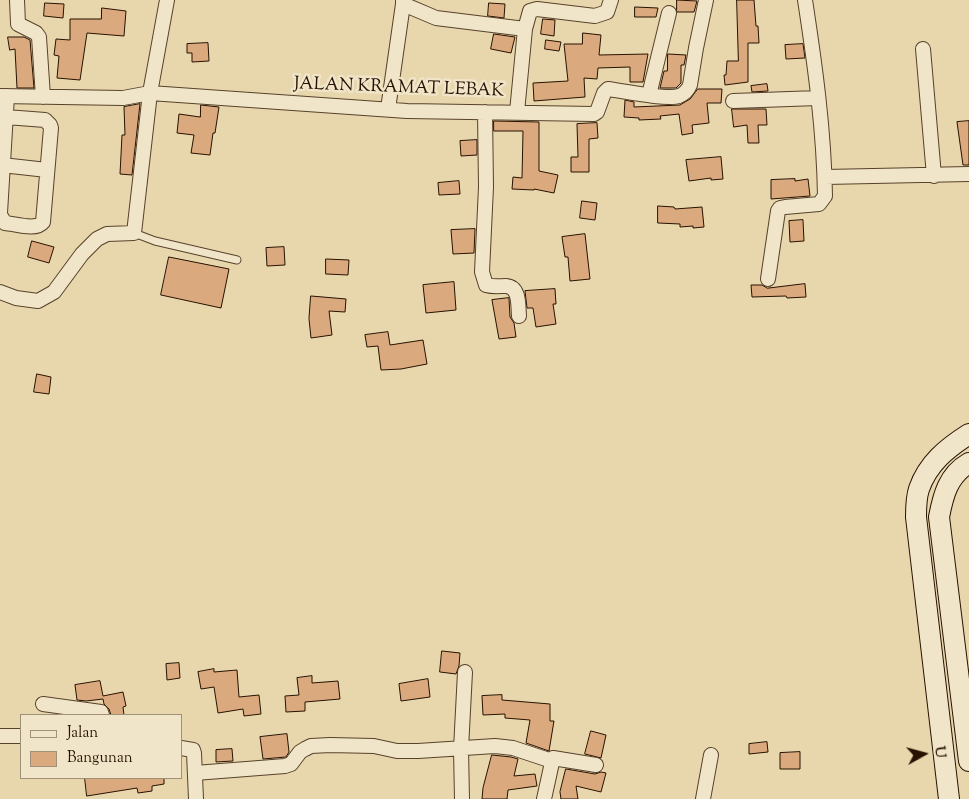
<!DOCTYPE html>
<style>
body{margin:0}
#map{position:relative;width:969px;height:799px;overflow:hidden;background:#e8d7ac;font-family:"Sorts Mill Goudy",serif}
canvas{display:block}
.legend{position:absolute;left:20px;top:714px;width:162px;height:65px;box-sizing:border-box;background:#f0e5c9;border:1px solid #a09079;margin:0;padding:6px 9px;list-style:none;font-size:15px;color:#271100}
.legend li{display:flex;align-items:center;gap:10px;height:25px}
.legend b{width:25px;border:1px solid #a09079}
.north{position:absolute;left:899px;top:729px;width:50px;height:50px;-webkit-text-stroke:4px #f0e5c9;paint-order:stroke;rotate:83deg;font-size:14px;font-weight:700;line-height:20px;text-align:center;color:#271100}
.north::after{content:'';display:block;margin:auto;width:18px;height:22px;background:#271100;clip-path:polygon(50% 0,100% 100%,50% 72%,0 100%)}
</style>
<div id="map">
<canvas width="969" height="799"></canvas>
<ul class="legend">
<li><b style="height:6px;background:#f0e5c9"></b>Jalan</li>
<li><b style="height:14px;background:#dba97e"></b>Bangunan</li>
</ul>
<div class="north">U</div>
</div>
<script>
const ctx = document.querySelector('canvas').getContext('2d');
ctx.lineJoin = 'round';
function paint(path, color) { ctx.fillStyle = color; ctx.fill(path, 'evenodd'); }
function strokePath(path, color, width, dash) { ctx.strokeStyle = color; ctx.lineWidth = width; ctx.lineCap = dash ? 'butt' : 'round'; ctx.setLineDash(dash || []); ctx.stroke(path); }
function label(font, color, halo, rows, align = 'center') {
  ctx.font = font + ' "Sorts Mill Goudy",serif'; ctx.lineWidth = 5; ctx.setLineDash([]); ctx.textBaseline = 'middle'; ctx.strokeStyle = halo; ctx.fillStyle = color; for (const [text, x, y, turn = 0] of rows) {
    ctx.save(); ctx.translate(x, y); ctx.rotate((+turn || 0) * Math.PI / 180); ctx.textAlign = isNaN(turn) ? turn : align; if (halo) ctx.strokeText(text, 0, 0); ctx.fillText(text, 0, 0); ctx.restore();
  }
}
const building = new Path2D(`
 M677,0L697,1L694,12H677Z
 M737,0H754L756,26H758L759,43H748V82L725,85L724,75H726L727,61H738Z
 M45,3L64,4L63,18L44,16Z
 M489,3L505,4L504,18L488,16Z
 M635,7L658,8L656,17H635Z
 M102,8L126,11L124,36L87,33L80,80L57,78L59,56L54,55L56,39L70,40V19H101Z
 M543,19L555,20L554,36L541,34Z
 M583,33L601,35L599,55L648,54L643,82H630V67L598,68L597,79L584,78L585,97L534,101L533,83L568,81L564,44H582Z
 M494,34L515,37L511,53L491,49Z
 M8,37H24L30,40L34,88H17L15,49L10,50Z
 M546,40L561,42L559,51L545,49Z
 M208,43L209,61L192,62V53H187V44Z
 M803,44L805,58L786,59L785,45Z
 M668,54L686,55L684,65H681V83L676,88H660L664,71H667Z
 M767,84L768,91L752,92L751,86Z
 M698,89H722L721,103H707L709,123L692,125L693,133L682,135L679,114L660,116L661,119L639,120V118L624,117L625,100L634,102V107L680,105L690,99Z
 M140,104L132,175L120,174L122,135H125L124,107Z
 M201,105L219,107L215,133H213L210,155L191,153L194,135L177,133L179,114L200,117Z
 M732,109H766L767,125H758L759,143H748L747,125L734,127Z
 M494,121L539,122V171L558,175L554,193L534,189V190L512,189L513,177L522,178L523,131H494Z
 M969,121V165H963L957,122Z
 M597,123L598,138L589,139V172H571V157H578L577,124Z
 M477,140V155L461,156L460,141Z
 M721,157L723,179L711,180V178L689,181L686,160Z
 M795,179V181L808,179L810,196L771,199V180Z
 M459,181L460,194L439,195L438,183Z
 M582,201L597,203L595,220L580,218Z
 M658,206L674,207L675,209L702,207L704,227L693,228V226L680,227V224L658,223Z
 M803,220L804,241L790,242L789,221Z
 M475,229L474,253L453,254L451,230Z
 M585,234L590,279L570,281L568,257H565L562,237Z
 M32,241L54,247L49,263L28,257Z
 M284,247L285,265L267,266L266,248Z
 M169,257L229,269L221,308L161,295Z
 M326,259L349,260L348,275L326,274Z
 M454,282L456,310L426,313L423,285Z
 M805,284L806,297L787,298L786,296L752,297L751,285H762L767,288Z
 M555,289L556,304H553L556,324L536,327L533,308H527L525,291Z
 M311,296L346,299L345,312L329,311L332,335L311,338L309,319Z
 M509,298L510,317L514,323L516,337L499,339L492,300Z
 M388,332L390,345L423,340L427,364L401,369L381,370L378,346L367,347L365,335Z
 M37,374L51,377L49,394L34,392Z
 M442,651L460,653L459,666L456,674L440,672Z
 M179,663L180,678L167,680L166,664Z
 M214,669V672L237,670L239,697L259,695L261,714L244,716L243,709L218,713L214,687L201,689L198,672Z
 M312,676V683L338,681L340,699L305,702V711L286,712L285,696L299,695L297,678Z
 M428,679L430,697L401,701L399,684Z
 M100,681L103,696L123,692L126,706L123,707L124,715H111L109,709L104,704L103,699L86,701L77,700L75,685Z
 M502,695V700L550,704V721H554L549,751L526,743L530,720L505,718V714L483,715L482,696Z
 M591,731L606,735L601,758L585,754Z
 M287,734L289,752L286,757L263,759L260,737Z
 M767,742L768,752L749,754V744Z
 M232,749L233,761L216,762V750Z
 M800,752V769H780V753Z
 M492,755L511,757L518,759L514,776L535,774L537,786L508,790L507,799H482L483,788Z
 M566,769L595,774L601,772L606,773L601,792L576,786L578,799H561L560,792Z
 M85,778H164V784L152,786V791L138,793L137,788L87,796Z`);
paint(building, '#dba97e');
strokePath(building, '#271100', 1);
const lane = new Path2D(`
 M134,233L155,241L237,260`);
const street = new Path2D(`
 M17,0L18,24L36,33L39,37L43,97
 M403,0V4L436,18L525,29
 M923,49L934,176
 M649,95L669,13
 M0,96L123,98L150,93L407,111L594,114L597,112L604,93L608,89C623,91 667,100 679,96C684,94 688,90 690,85L696,48L706,0
 M733,101L818,98
 M388,109L403,4
 M485,112L486,187L482,272L486,285C493,287 499,286 506,286C520,287 518,305 519,316
 M517,112L525,29L530,11L537,9L595,16L607,12L611,0
 M2,165L47,170
 M825,177L969,174
 M0,213L7,96
 M0,215L5,223C16,224 36,231 43,222L51,128L50,125L45,120L6,117
 M768,279L778,211L780,208L785,207L819,204L825,196C824,130 815,65 805,0
 M0,292L16,298L38,301L54,292L82,254L97,239L107,234L134,233L150,93L167,0
 M43,704L101,712L102,715
 M0,736H21
 M181,748L193,750L194,753L196,799
 M195,773L285,766L291,764L300,752L305,749L311,746L330,745L374,746L397,751H418L495,746L513,748L552,761
 M462,799L461,749L465,672
 M544,799L553,758L596,765
 M703,799L711,755`);
const secondary = new Path2D(`
 M969,463C948,475 943,496 939,517L969,761
 M949,799L916,517C916,509 916,498 919,489C928,463 947,448 969,434`);
strokePath(lane, '#57422b', 9);
strokePath(street, '#57422b', 16);
strokePath(secondary, '#271100', 22);
strokePath(lane, '#f0e5c9', 7);
strokePath(street, '#f0e5c9', 14);
strokePath(secondary, '#f0e5c9', 20);
label('18px', '#271100', '#f0e5c9', [
 ["JALAN KRAMAT LEBAK",399,89,2]
]);
</script>
